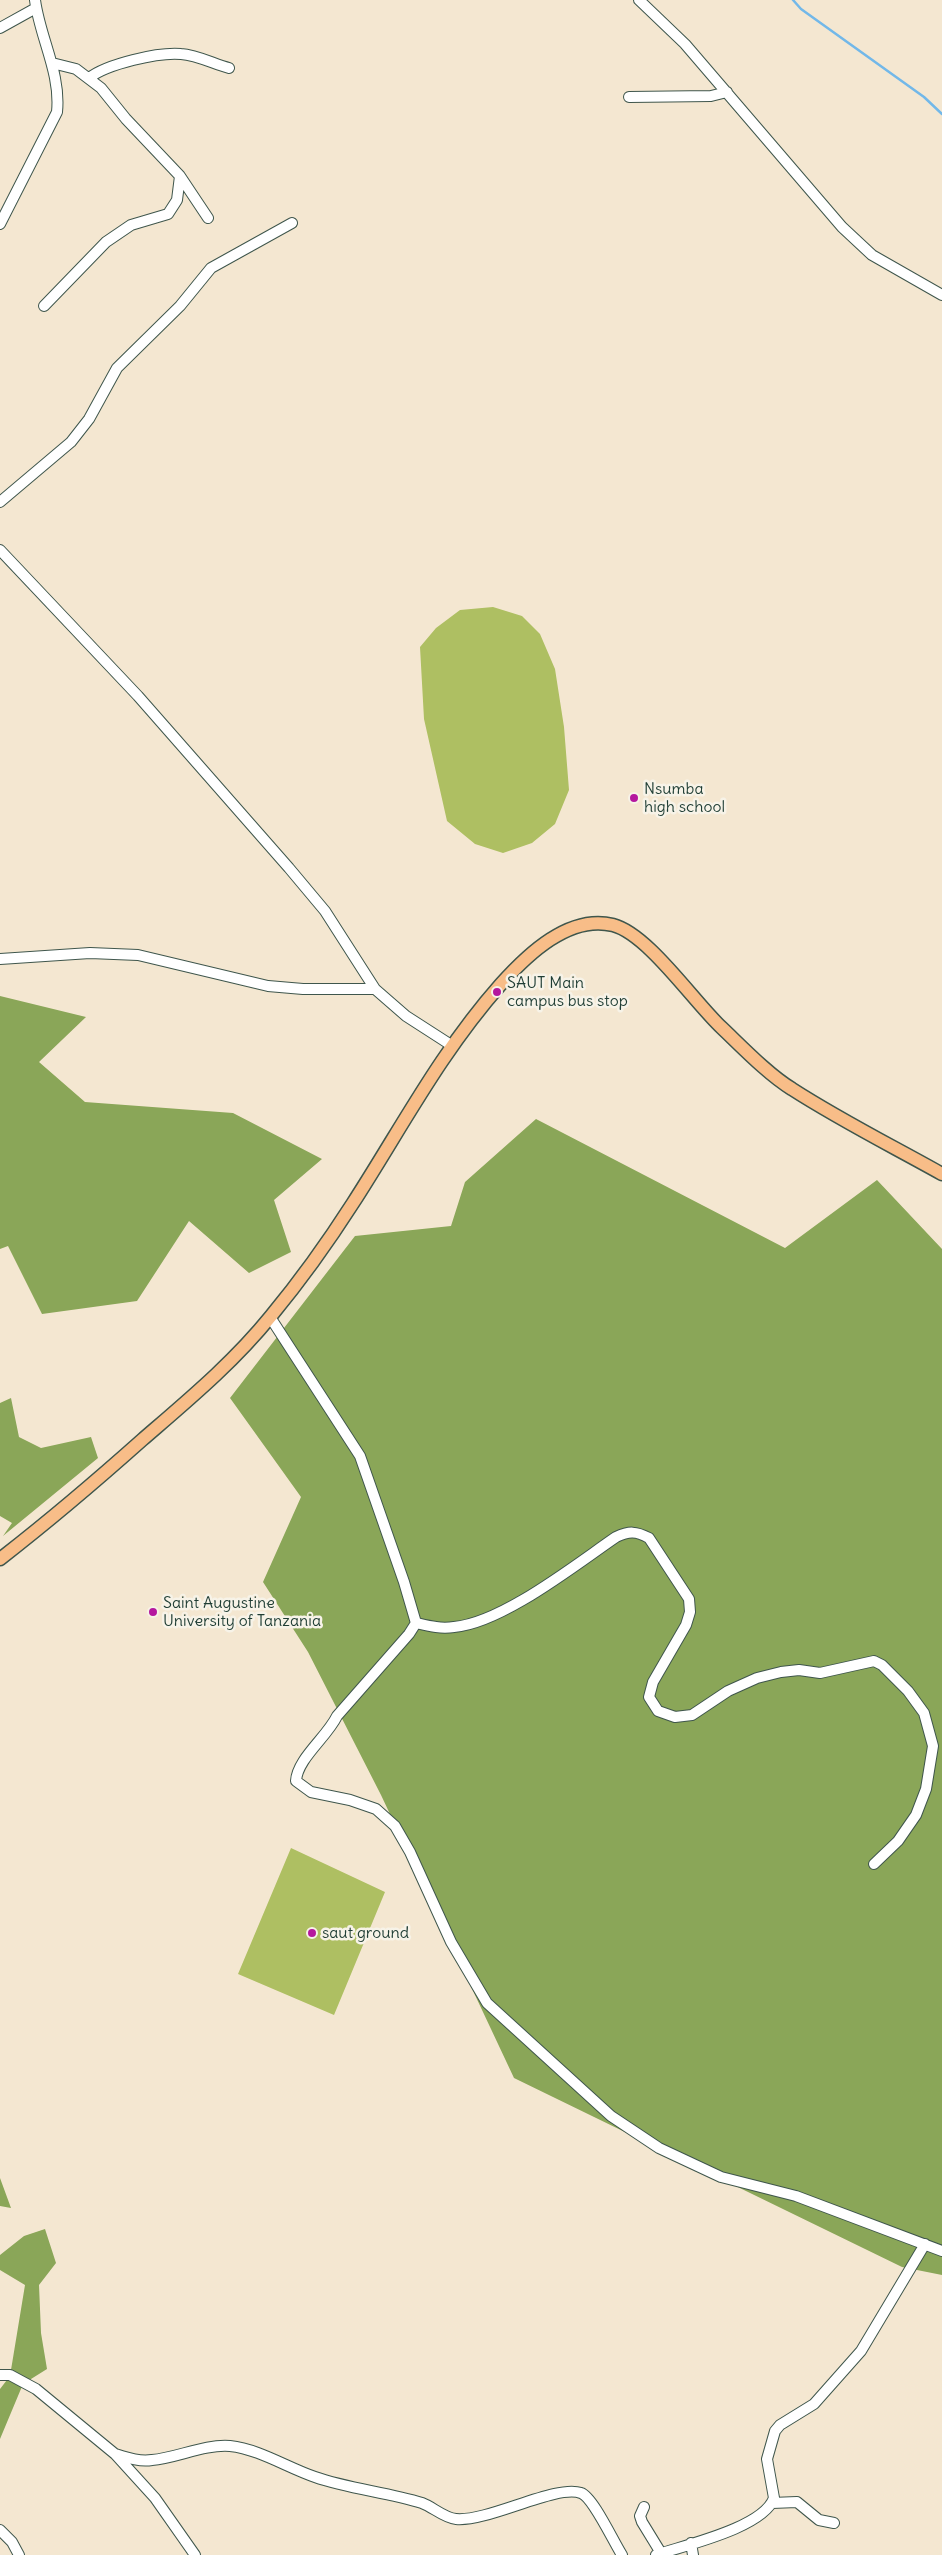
<!DOCTYPE html>
<style>
body{margin:0}
canvas{display:block;background:#f4e7d1}
</style>
<canvas width="942" height="2555"></canvas>
<script>
const ctx = document.querySelector('canvas').getContext('2d');
ctx.lineJoin = 'round';
function paint(path, color) { ctx.fillStyle = color; ctx.fill(path, 'evenodd'); }
function strokePath(path, color, width, dash) { ctx.strokeStyle = color; ctx.lineWidth = width; ctx.lineCap = dash ? 'butt' : 'round'; ctx.setLineDash(dash || []); ctx.stroke(path); }
function label(font, color, halo, rows, align = 'center') {
  ctx.font = font + ' Delius,sans-serif'; ctx.lineWidth = 5; ctx.setLineDash([]); ctx.textBaseline = 'middle'; ctx.strokeStyle = halo; ctx.fillStyle = color; for (const [text, x, y, turn = 0] of rows) {
    ctx.save(); ctx.translate(x, y); ctx.rotate((+turn || 0) * Math.PI / 180); ctx.textAlign = isNaN(turn) ? turn : align; if (halo) ctx.strokeText(text, 0, 0); ctx.fillText(text, 0, 0); ctx.restore();
  }
}
paint(new Path2D(`
 M493,607L522,616L540,634L555,669L564,727L569,790L555,824L532,843L503,853L475,844L447,821L424,719L420,647L436,628L460,610Z
 M291,1848L385,1892L334,2015L238,1974Z`), '#aebf62');
paint(new Path2D(`
 M0,996L86,1017L39,1062L85,1102L233,1113L322,1159L274,1200L291,1252L249,1273L189,1221L137,1301L42,1314L8,1246L0,1249Z
 M536,1119L785,1248L877,1180L942,1249V2275L902,2267L514,2078L381,1795L308,1652L263,1582L301,1497L230,1398L355,1236L451,1226L465,1182Z
 M11,1398L19,1437L41,1448L91,1437L98,1458L3,1536L12,1523L0,1516V1403Z
 M0,2178L11,2208L0,2206Z
 M45,2229L56,2263L39,2285L41,2333L47,2369L23,2384L0,2439V2389L10,2376L25,2285L0,2270V2255L24,2236Z`), '#8aa658');
strokePath(new Path2D(`
 M793,0L801,9L924,97L942,114`), '#72b8e9', 2.5);
const minor = new Path2D(`
 M639,0L685,44L842,227L872,255L942,295
 M0,28L36,8
 M89,78C107,64 158,52 181,54C197,55 214,64 229,68
 M629,97L711,96L727,92
 M180,176L208,218
 M0,224L57,112C61,73 40,38 35,0
 M44,306L106,242L131,225L168,214L177,200L180,176L126,119L101,88L76,69L52,63
 M0,502L71,442L89,419L117,368L180,306L211,268L292,223
 M0,550L138,696L289,868L325,911L375,989L406,1016L451,1045
 M0,959L90,953L138,955L268,986L303,989H375
 M270,1317L360,1456L404,1582L416,1623L409,1634L337,1716C327,1737 297,1759 296,1781L311,1792L350,1800L376,1809L395,1826L410,1852L451,1942L487,2003L611,2116L659,2148L721,2177L796,2196L942,2251
 M416,1623C429,1626 440,1629 454,1627C502,1623 575,1565 616,1537C629,1531 636,1531 649,1538L689,1599L690,1612L686,1625L653,1682L649,1697L658,1711L675,1717L692,1715L728,1691L757,1678L781,1672L799,1670L820,1673L874,1661L882,1665L908,1691L924,1713L933,1746L926,1789L916,1815L898,1841L874,1864
 M0,2375H10L36,2389L115,2454L155,2498L195,2555
 M115,2454C128,2458 140,2462 152,2460C177,2458 204,2444 230,2446C259,2449 288,2468 315,2477C349,2489 387,2492 422,2503C433,2507 444,2518 456,2519C488,2522 556,2484 581,2493C593,2497 614,2543 622,2555
 M772,2503L797,2502L819,2520L834,2523
 M644,2507L640,2516L642,2522L661,2553
 M0,2530L12,2542L19,2555
 M691,2543L693,2555
 M656,2555C685,2545 763,2528 774,2498L767,2459L775,2431L780,2425L814,2404L861,2351L925,2244`);
const major = new Path2D(`
 M0,1559C49,1521 96,1481 142,1440C187,1401 233,1363 271,1316C300,1281 328,1242 353,1203C402,1127 440,1053 501,984C527,955 569,914 613,925C648,934 694,1002 722,1028C743,1048 769,1075 792,1089C840,1120 892,1146 942,1174`);
strokePath(minor, '#3f564c', 12);
strokePath(major, '#3f564c', 15);
strokePath(minor, '#fff', 10);
strokePath(major, '#f8bd88', 12);
for (const [x, y, r, color] of [
 [634,798,5,"#b5179e"],
 [497,992,5,"#b5179e"],
 [153,1612,5,"#b5179e"],
 [312,1933,5,"#b5179e"]
]) { const dot = new Path2D(); dot.arc(x, y, r, 0, 2 * Math.PI); ctx.fillStyle = color; ctx.fill(dot); strokePath(dot, '#f7f3e8', 2); }
label('16px', '#1f3d34', '#f7f3e8', [
 ["Nsumba",644,789],
 ["high school",644,807],
 ["SAUT Main",507,983],
 ["campus bus stop",507,1001],
 ["Saint Augustine",163,1603],
 ["University of Tanzania",163,1621],
 ["saut ground",322,1933]
], 'left');
</script>
